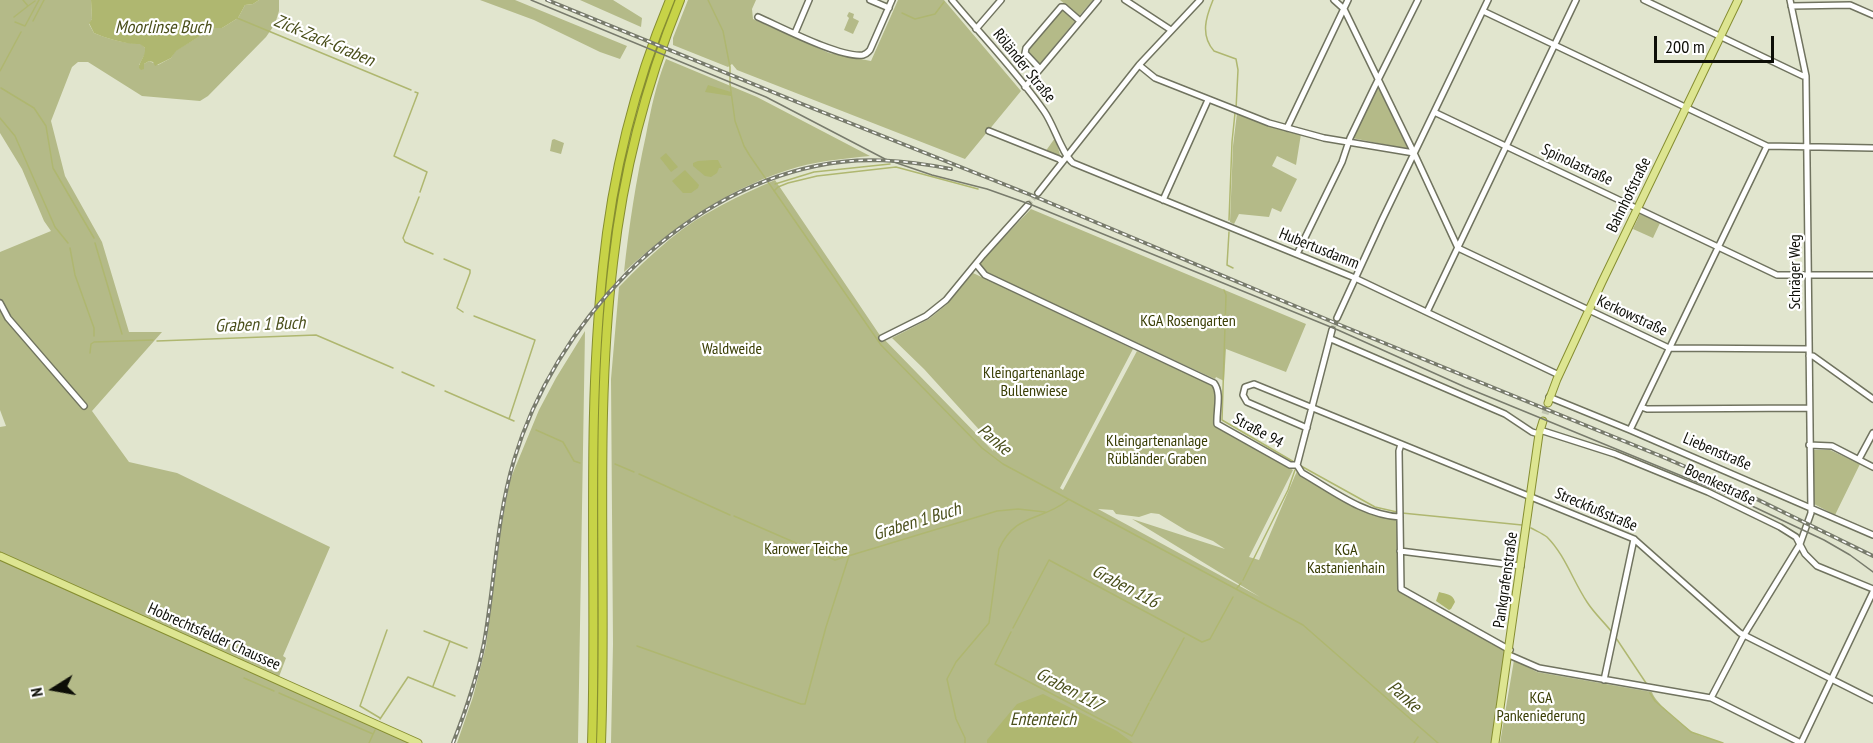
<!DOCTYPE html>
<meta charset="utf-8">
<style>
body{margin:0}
#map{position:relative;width:1873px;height:743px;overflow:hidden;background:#e1e5ce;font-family:"PT Sans Narrow",sans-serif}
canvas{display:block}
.north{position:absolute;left:24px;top:659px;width:60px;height:60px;-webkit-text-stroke:4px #fff;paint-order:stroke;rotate:259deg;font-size:16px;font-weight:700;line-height:24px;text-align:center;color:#0d0e07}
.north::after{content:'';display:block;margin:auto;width:21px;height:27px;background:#0d0e07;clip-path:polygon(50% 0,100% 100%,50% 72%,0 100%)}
.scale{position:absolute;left:1654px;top:36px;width:120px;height:27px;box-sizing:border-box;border:3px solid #0d0e07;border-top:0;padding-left:8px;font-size:18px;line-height:21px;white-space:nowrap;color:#0d0e07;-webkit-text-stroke:4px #fff;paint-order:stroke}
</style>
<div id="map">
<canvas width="1873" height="743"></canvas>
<div class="north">N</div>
<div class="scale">200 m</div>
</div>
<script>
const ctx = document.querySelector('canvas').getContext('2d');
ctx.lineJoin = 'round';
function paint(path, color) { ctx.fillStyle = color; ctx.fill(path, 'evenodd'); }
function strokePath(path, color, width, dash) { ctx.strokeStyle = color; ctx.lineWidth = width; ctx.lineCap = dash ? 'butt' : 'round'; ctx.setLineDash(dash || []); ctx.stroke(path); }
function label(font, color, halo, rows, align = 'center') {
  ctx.font = font + ' "PT Sans Narrow",sans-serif'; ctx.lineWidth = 4.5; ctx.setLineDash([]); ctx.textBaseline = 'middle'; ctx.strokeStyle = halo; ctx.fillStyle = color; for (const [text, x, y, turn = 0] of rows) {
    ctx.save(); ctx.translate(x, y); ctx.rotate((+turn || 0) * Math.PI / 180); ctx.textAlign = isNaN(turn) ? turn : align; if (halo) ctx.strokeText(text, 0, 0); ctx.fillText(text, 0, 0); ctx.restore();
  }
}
paint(new Path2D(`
 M0,0H91L92,19L89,24L94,33C106,38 127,45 140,43L145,48L146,52L139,65L144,64L149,61L158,65L171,58L175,51L213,28H222L238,18L245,5L253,4L259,0H279V11L275,24L266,37L208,96L200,101L142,96L88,62H78L72,67L51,121L65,176L102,242L129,332H162L92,411L129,462L177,473L330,547L283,656L286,658L277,682L412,743H0V427L6,426L0,410V252L51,231L44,221L22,169L0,133Z
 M480,0H515L627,46L620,59L600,52L534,20Z
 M580,0H613L642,18L641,27Z
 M688,0H756L752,9L753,19L829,53L871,61L898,0H944L1021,91L965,159L737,70L732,64L728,67L673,45V38Z
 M1060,0H1093L1079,16Z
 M1064,9L1076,20L1039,65L1028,53V48L1060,10Z
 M849,12L854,14L853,18L859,21L853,34L844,30L849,18L847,16Z
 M666,59L757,97L870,156C842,159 814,161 788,170C725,190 672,229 624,272C629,226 636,180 646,135C651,109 656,84 666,59Z
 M1376,86L1380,91L1408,149L1352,138Z
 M1237,113L1280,129L1301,134L1296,165L1277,156L1272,166L1297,179L1281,212L1272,208L1269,217L1239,214L1234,224L1230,222L1233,146Z
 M1055,138L1061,158L1045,152Z
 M554,139L564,143L561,154L550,151L552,140Z
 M775,180L879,334L993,451L994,446L924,369L892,338L929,319L946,305L973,273L1133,349L1060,488L1063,490L1137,351L1216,387L1215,425L1293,470L1249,557L1259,560L1297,471L1358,508L1398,519L1399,590L1507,652L1494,743H611L613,644L611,379L619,287C635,270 652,254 670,239C701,213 739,196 775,180ZM1098,509L1113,510L1116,514L1139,517L1151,513L1159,514L1187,531L1213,541L1225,549L1132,519L1260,597Z
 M1031,209L1306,324L1286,372L1226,349L1224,381L1216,377L1215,379L985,273L978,264Z
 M1640,214L1660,223L1653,238L1633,229Z
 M585,331L578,743H457L473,697L486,646L501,527L510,480L539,410L556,378Z
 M1814,450H1830L1860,464L1835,515L1814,504Z
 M1514,660L1537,672L1652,692C1655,703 1685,728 1696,734C1704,738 1715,739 1723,743H1500Z`), '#b4ba88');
paint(new Path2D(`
 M91,0H259L253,4L245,5L238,18L222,28H213L176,51L171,58L155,66L153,62L149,61L144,64V69L141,70L139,68C139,61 146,56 145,48L140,44C128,45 105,38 94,33L89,23L92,19Z
 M708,85L731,92V96L705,92Z
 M666,153L678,167L671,172L660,158Z
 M713,160H718L722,168H719L717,173L711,177L705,176L693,166V163L698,161Z
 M685,170L699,185L698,188L691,193H683L672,181Z
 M1439,592C1446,594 1453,594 1455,602L1451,609L1449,610L1436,601Z
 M1043,694L1117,731L1133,743H987V740L1017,704Z`), '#afb770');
strokePath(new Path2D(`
 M708,0L723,31L730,67V84L735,121L744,146L750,156L881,345L982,448L1003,464L1303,625L1438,743
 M1213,0C1206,17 1200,35 1214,51L1236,59L1238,70L1236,109
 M28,6L35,1
 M902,13L915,19L935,14L944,2
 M14,17L28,6L23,0
 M237,18L411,90
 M33,21L44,0
 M15,22L25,26L39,0
 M0,71L21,32
 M1,88L34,108L46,126L53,168L94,238
 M415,92L418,93L394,156L427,172L420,192
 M0,118L15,136L55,227L68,243
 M775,184L814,172L890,164
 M774,191L778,187L788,183L817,176L896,167L978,189
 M419,197L403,238L405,242L433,254
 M1229,220L1232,142L1235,113
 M1229,232L1227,265L1233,268
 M95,243L122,334
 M70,248L75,275L94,328V336
 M444,259L470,270V273L457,308L463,312
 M1224,290L1226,295L1222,420L1294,462
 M474,316L535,340L509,419
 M157,341L316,335L393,368
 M90,353L91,344L94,342L153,340
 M402,372L434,386
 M445,391L514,421
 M536,430L563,442L574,461L580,463
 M615,464L634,472
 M1301,466L1375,507L1397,512
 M639,474L730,515
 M1402,513L1522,525
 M734,516L835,560L997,511L1018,509L1045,512
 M1531,528C1536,531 1542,533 1547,537C1565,555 1573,581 1587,602C1594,613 1603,621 1611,631
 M0,552L49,574
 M0,560L98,604
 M55,577L106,599
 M1243,580L1288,490L1295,470
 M1237,588L1241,583
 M110,601L133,611
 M103,606L139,622
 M137,613L248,663
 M143,624L164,633
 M1013,628L1049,560L1202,642L1210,639L1233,597
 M424,631L467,648
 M1011,632L995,664L1132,736L1149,703
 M1616,638L1646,683
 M637,646L801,704H805L826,627L849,556
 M244,678L274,691
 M433,686L450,641
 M279,693L373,734
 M1650,693L1655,701L1691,732L1723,743
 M1150,701L1184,638
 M380,718L360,706L387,630
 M380,719L408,677L455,696
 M369,743L375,730
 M965,743V738L956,719L947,679L956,662L989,623L999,549C1016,512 1041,522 1068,500
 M1414,743L1418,737`), '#afb770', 1.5);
strokePath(new Path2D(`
 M1028,205L1038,193
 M1332,330L1337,318`), '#c1c5b0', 5, [5, 2.5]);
strokePath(new Path2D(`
 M1545,414L1548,403`), '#c1c5b0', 7, [7, 3.5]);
const minor = new Path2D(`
 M870,0L889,8
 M952,0C982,36 1017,72 1044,111C1054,125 1062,154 1073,163L1355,278L1559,375
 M1125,0L1171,30
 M1334,0L1344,9L1414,153L1458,248
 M1644,0L1803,76H1806
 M1791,6L1850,5L1873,15
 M1483,11L1767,146L1873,148
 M758,17C781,27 840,58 863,55C867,54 867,53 870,50L892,0
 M976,29L1001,0
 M795,33L809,0
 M1139,65L1155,78L1269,123L1324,138L1414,153
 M1040,69L1025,53L1026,48L1061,7H1064L1080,21
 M1025,87L1098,0
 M1434,112L1777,275H1873
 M1287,128L1348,0
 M989,131L1059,159L1062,162
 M1038,193L1139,65L1200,0
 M1163,200L1208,100
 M1458,248L1669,348L1809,349
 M1297,254L1342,162L1350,138L1374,88L1418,0
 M976,264L985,275L1214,383C1222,393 1216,411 1217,424L1290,465H1297
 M0,303L8,318L84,406
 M1427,312L1576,0
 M1337,318L1382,220L1488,0
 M882,338L926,316L946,300L983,255L1028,205
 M1331,339L1505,414L1532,432L1539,434
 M1809,356H1813L1873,399
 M1549,397L1630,430L1873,535
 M1641,407L1647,409L1809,408
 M1307,428L1247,402L1243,395L1245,387L1254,384L1634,539L1740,633L1873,700
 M1540,430L1615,454L1708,492L1780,527L1796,537L1805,554L1817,566L1873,589
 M1630,430L1767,146
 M1401,444L1399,451L1401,589L1510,650
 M1809,445L1832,446L1873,467
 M1859,459L1873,433
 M1297,465L1332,330
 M1297,465L1302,473C1332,490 1363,515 1400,517
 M1400,551L1521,566
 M1509,655L1539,668L1711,698L1801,743
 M1604,680L1634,539
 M1711,698L1744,635L1800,544L1811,513L1806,76L1790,0
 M1801,743L1873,592`);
const major = new Path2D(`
 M1548,403L1557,379L1602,282L1738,0
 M0,556L418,743
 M1495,743L1539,434L1543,421`);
const highway = new Path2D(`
 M592,743C597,584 586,426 603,267C612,177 635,84 670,0
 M601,743C607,583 594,422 613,263C623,173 646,84 680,0`);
strokePath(minor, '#70735f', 8);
strokePath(major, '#868e31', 9);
strokePath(highway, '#868e31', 10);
strokePath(minor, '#fff', 5);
strokePath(major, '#dde591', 7);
strokePath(highway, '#c7d347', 8);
strokePath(new Path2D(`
 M531,0L766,97L885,159L932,175L987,189L1032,205L1338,330L1465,387L1733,497L1824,540L1850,555L1873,572`), '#787b6c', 1.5);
const rail = new Path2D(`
 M547,0L802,104L1031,195L1340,325L1663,457L1732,487L1873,556
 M453,743C466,710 477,678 484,643C495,582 496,520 514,460C554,325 675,195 816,166C861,156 905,160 951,169`);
strokePath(rail, '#787b6c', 4);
strokePath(rail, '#fff', 1.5, [4.5]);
label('16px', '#0d0e07', '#fff', [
 ["Röländer Straße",1024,66,51],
 ["Spinolastraße",1577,165,25],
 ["Bahnhofstraße",1629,195,-64],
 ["Hubertusdamm",1319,249,22],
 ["Schräger Weg",1795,272,-90],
 ["Kerkowstraße",1632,316,25],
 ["Straße 94",1258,431,29],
 ["Liebenstraße",1717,452,23],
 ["Boenkestraße",1720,485,25],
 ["Streckfußstraße",1596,510,23],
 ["Pankgrafenstraße",1506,580,-82],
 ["Hobrechtsfelder Chaussee",214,637,24]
]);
label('16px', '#393d04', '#fff', [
 ["KGA Rosengarten",1188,321],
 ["Waldweide",732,349],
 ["Kleingartenanlage",1034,373],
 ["Bullenwiese",1034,391],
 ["Kleingartenanlage",1157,441],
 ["Rübländer Graben",1157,459],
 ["Karower Teiche",806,549],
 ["KGA",1346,550],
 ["Kastanienhain",1346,568],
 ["KGA",1541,698],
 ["Pankeniederung",1541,716]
]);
label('italic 18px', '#4a4f1b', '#fff', [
 ["Moorlinse Buch",163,28],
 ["Zick-Zack-Graben",324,41,23],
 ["Graben 1 Buch",260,325,-2],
 ["Panke",994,440,40],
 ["Graben 1 Buch",917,522,-17],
 ["Graben 116",1125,587,28],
 ["Graben 117",1069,690,28],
 ["Panke",1404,697,41],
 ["Ententeich",1043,720]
]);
</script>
